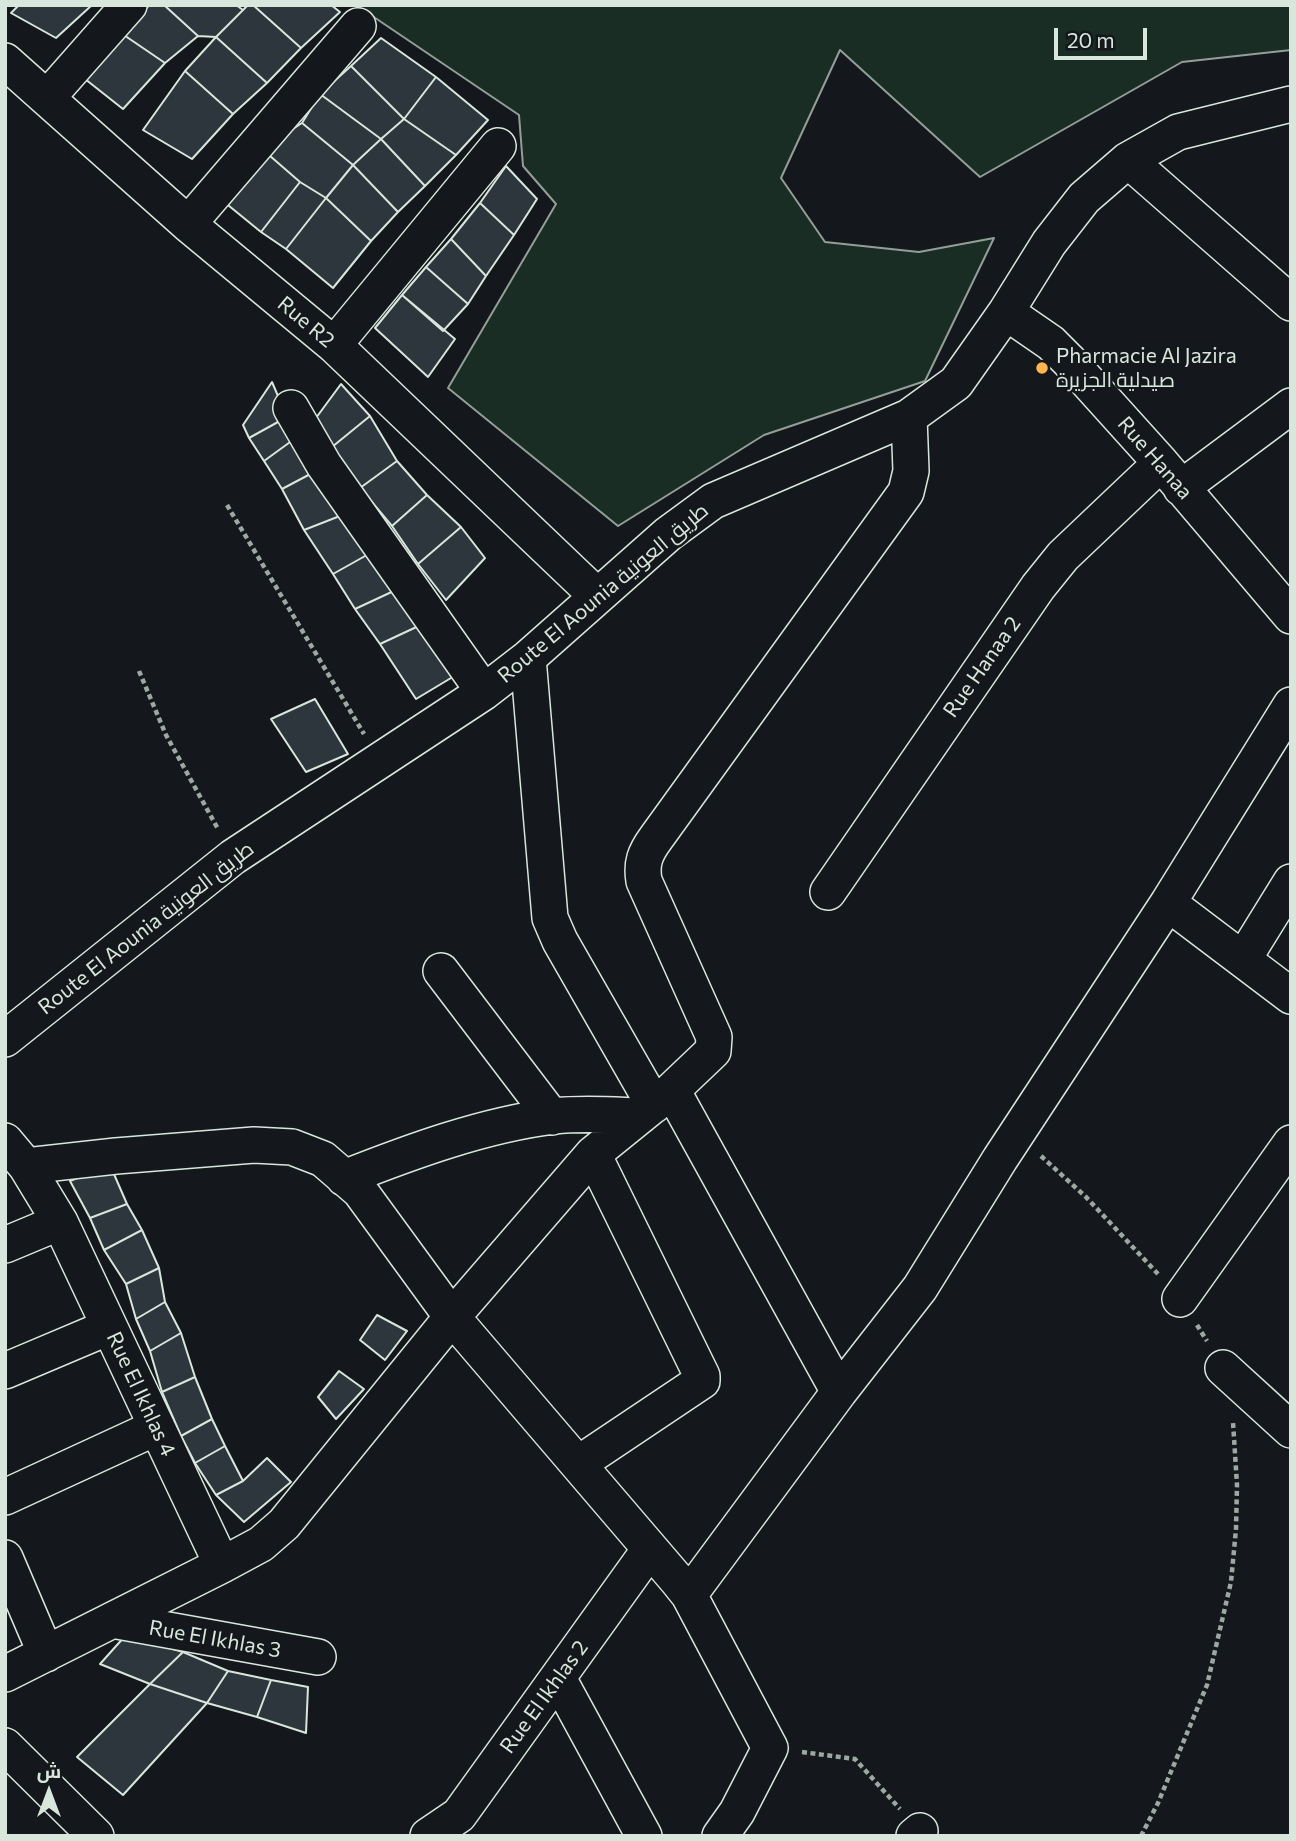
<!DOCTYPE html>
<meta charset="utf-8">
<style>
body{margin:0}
#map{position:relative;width:1296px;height:1841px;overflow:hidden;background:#14181c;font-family:Commissioner,Cairo,sans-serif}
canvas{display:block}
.frame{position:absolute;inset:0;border:7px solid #d8e6dc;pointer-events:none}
.north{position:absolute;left:14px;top:1757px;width:70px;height:70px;-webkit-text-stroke:5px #14181c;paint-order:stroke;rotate:0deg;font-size:19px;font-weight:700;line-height:28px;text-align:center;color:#d8e6dc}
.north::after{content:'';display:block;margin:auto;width:24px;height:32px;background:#d8e6dc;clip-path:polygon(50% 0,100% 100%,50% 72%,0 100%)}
.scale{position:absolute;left:1054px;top:28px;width:93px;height:32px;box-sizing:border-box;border:4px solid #d8e6dc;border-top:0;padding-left:9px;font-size:21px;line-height:24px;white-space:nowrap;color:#d8e6dc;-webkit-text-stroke:5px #14181c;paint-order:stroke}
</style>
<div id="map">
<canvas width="1296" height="1841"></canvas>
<div class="frame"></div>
<div class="north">ش</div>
<div class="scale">20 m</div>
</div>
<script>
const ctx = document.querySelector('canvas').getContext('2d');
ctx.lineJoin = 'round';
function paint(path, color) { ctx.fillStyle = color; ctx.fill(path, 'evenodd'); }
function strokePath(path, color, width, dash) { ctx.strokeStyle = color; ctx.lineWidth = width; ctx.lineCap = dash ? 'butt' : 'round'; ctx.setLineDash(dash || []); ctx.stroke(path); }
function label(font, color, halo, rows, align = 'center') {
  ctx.font = font + ' Commissioner,Cairo,sans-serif'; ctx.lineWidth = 5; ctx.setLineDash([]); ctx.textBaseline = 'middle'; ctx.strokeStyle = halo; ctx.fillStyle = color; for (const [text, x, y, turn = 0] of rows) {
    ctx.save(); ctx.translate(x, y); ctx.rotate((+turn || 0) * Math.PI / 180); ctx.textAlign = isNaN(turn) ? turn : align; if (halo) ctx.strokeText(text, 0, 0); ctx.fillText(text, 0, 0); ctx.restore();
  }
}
const green = new Path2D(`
 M356,5H1291V50L1182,62L980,177L840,50L781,178L825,242L919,252L994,238L925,381L764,435L618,526L448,388L556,204L523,166L519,115Z`);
paint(green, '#1a2d24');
strokePath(green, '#939e99', 2);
const building = new Path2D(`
 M19,5H92L56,38L11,13Z
 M150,5H164L198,36L165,63L118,31Z
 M164,5H236L243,10L216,37L198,36Z
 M248,5H253L301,48L267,83L216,37Z
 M253,5H331L340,12L301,48Z
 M118,31L165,63L123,109L80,75Z
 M216,37L267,83L233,114L185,71Z
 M381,38L436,77L404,119L351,66Z
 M351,66L404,119L381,139L320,94Z
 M185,71L233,114L192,159L143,130Z
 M436,77L488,120L456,155L404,119Z
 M320,94L381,139L353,165L302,123Z
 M404,119L456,155L425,186L381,139Z
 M302,123L353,165L326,198L300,182L262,149Z
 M381,139L425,186L398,212L353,165Z
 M262,149L300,182L261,232L223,201Z
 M353,165L398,212L371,241L326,198Z
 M506,166L537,199L514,235L480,203Z
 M300,182L326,198L286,249L261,232Z
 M326,198L371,241L333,288L286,249Z
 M480,203L514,235L486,276L451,239Z
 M451,239L486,276L468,304L426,267Z
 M426,267L468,304L443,331L402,295Z
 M402,295L455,339L428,377L375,328Z
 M272,382L287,417L249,438L243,425Z
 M341,384L370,416L332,447L313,422Z
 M370,416L397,461L360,488L332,447Z
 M287,417L297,437L264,461L249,438Z
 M297,437L316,471L282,489L264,461Z
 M397,461L427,495L392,526L360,488Z
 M316,471L345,514L304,530L282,489Z
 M427,495L461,527L418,564L392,526Z
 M345,514L374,551L333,574L304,530Z
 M461,527L485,558L446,600L418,564Z
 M374,551L398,589L355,609L333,574Z
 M398,589L425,623L380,644L355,609Z
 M425,623L461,672L416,699L380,644Z
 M315,699L348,754L306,772L271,719Z
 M110,1165L127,1204L90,1218L70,1181Z
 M127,1204L142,1230L104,1250L90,1218Z
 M142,1230L159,1268L126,1284L104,1250Z
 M159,1268L165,1302L136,1319L126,1284Z
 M165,1302L181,1333L150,1351L136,1319Z
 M377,1315L407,1331L385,1360L360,1340Z
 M181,1333L195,1377L162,1392L150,1351Z
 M339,1371L364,1389L336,1419L318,1397Z
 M195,1377L212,1419L181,1436L162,1392Z
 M212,1419L225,1446L195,1463L181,1436Z
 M225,1446L243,1481L216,1495L195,1463Z
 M267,1458L291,1482L244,1522L216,1495L243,1481Z
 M126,1635L183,1652L150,1684L100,1664Z
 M183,1652L228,1671L207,1703L150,1684Z
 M228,1671L271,1680L257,1717L207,1703Z
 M271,1680L308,1687L306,1733L257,1717Z
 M150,1684L207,1703L123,1795L77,1757Z`);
paint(building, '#2c363c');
strokePath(building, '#d8e6dc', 2);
const minor = new Path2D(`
 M5,61L188,224L334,345L596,595
 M47,98L129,5
 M1128,160L1291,303
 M188,224L358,26
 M1006,312L1051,343L1069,361L1161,463L1291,616
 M334,345L498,146
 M291,408L324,465L484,692
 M1181,488L1291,406
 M528,658L550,918L560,941L654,1105
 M828,892L1038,587L1063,556L1161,463
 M1168,903L1291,996
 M1244,958L1291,882
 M441,971L552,1117
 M5,1039L233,857L484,692L528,658L668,534L713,501L909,417L956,383L1006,312L1049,243L1084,198L1128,160L1178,132L1291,104
 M672,1090L839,1392
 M5,1141L26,1166L60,1222L222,1565
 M26,1166L116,1156L254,1145L292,1147L323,1159L360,1191L452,1317L677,1580L689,1595L770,1748L737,1812L720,1836
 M344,1178C410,1152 483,1125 554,1116C583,1113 611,1115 640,1116
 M5,1245L60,1222
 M1180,1299L1291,1143
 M1223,1368L1291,1430
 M5,1371L109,1327
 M578,1464L702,1381V1376L593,1154
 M5,1497L157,1427
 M5,1558L46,1654
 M689,1595L839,1392L920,1288L1000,1159L1168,903L1291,705
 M112,1620L318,1657
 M5,1674L222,1565L261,1544L284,1524L452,1317L593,1154L672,1090L713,1051L714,1037L644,881C641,863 645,853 656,838L906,492L911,471L909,417
 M558,1678L644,1836
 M5,1746L96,1836
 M428,1836L459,1815L650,1549
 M914,1836L920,1831`);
strokePath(minor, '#d8e6dc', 38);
strokePath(new Path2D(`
 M227,505L364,734
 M139,671L166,735L218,829
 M1041,1156L1086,1197L1158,1274
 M1197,1325L1207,1341
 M802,1752L855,1759L900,1809
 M1141,1836L1158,1803L1207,1685L1231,1582L1236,1529L1237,1485L1233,1422`), '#9da8a2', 4.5, [5, 3.5]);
strokePath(minor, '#14181c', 35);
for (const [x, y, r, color] of [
 [1042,368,7,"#ffb74d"]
]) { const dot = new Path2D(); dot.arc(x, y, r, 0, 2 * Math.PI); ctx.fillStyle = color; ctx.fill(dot); strokePath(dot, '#14181c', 2.5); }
label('21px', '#d8e6dc', '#14181c', [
 ["Rue R2",306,322,40],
 ["Rue Hanaa",1155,458,49],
 ["Route El Aounia طريق العونية",603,593,-40],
 ["Rue Hanaa 2",982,667,-55],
 ["Route El Aounia طريق العونية",146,928,-38],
 ["Rue El Ikhlas 4",141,1394,65],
 ["Rue El Ikhlas 3",215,1639,10],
 ["Rue El Ikhlas 2",544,1697,-54]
]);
label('21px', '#d8e6dc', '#14181c', [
 ["Pharmacie Al Jazira",1056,356],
 ["صيدلية الجزيرة",1056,380]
], 'left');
</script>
